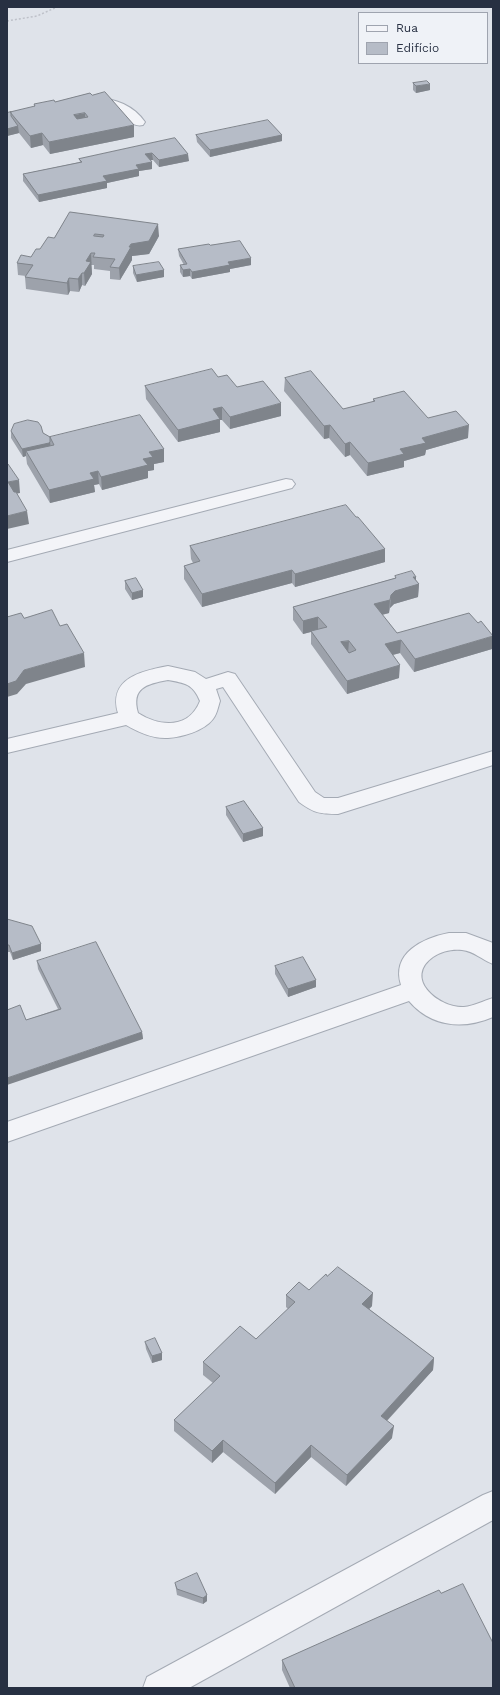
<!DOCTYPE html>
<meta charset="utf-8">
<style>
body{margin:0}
#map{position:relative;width:500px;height:1695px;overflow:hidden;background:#dfe3ea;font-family:"Work Sans",sans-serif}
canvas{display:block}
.frame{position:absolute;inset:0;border:8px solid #273042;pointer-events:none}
.legend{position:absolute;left:358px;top:12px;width:130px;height:52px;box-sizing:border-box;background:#eff2f7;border:1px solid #9fa4af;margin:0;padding:5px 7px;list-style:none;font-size:12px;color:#273042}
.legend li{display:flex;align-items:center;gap:8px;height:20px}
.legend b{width:20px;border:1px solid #9fa4af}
</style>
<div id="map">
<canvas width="500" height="1695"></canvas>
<div class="frame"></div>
<ul class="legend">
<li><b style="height:5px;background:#f3f4f8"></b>Rua</li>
<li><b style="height:11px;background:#b6bcc7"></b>Edifício</li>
</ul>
</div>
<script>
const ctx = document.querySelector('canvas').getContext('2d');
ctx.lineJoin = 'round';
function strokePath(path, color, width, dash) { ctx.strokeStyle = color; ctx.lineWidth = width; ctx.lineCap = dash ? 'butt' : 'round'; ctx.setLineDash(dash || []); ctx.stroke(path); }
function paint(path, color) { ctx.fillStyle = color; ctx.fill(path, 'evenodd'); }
const minor = new Path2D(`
 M96,98C115,98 134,106 145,122L143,125C130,128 122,113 110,108C101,104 91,109 82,107L80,104L82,101Z
 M286,479L292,480L295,484L292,488L7,562V550Z
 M168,666L195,672L206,679L228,672L235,674L315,792L324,798H338L493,751V765L338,814C320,814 314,813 299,802L223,687L216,689L220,701C218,707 217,714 213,719C204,731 182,737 168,738C153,739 138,732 126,725L7,753V739L118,713C108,678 142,671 168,666ZM168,680C185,683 193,684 200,701C189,729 160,727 138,713C131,688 146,684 168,680Z
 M449,933H466L493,943V964C482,960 474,951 462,950C452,949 442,951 433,957C403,978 438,1008 464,1007C474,1006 483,1001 493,998V1017C463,1030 431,1027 409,1001L7,1142V1122L401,985C391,953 423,938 449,933Z
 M493,1491V1520L189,1688H143L147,1677L483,1495Z`);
strokePath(minor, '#a4aab4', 2);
strokePath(new Path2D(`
 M7,21L37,16L57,7`), '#bec1c9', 1.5, [2, 2]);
paint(minor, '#f3f4f8');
paint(new Path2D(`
 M413,83L430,90L416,93L413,90Z
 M90,93L134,137L50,154L43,145L31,148L19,133L7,136L10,112L34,107V104L55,102Z
 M196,135H282V141L210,157L197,142Z
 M175,138L189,161L159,167L153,160H150L152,162V169L139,171V176L107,183V188L39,202L23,181V174L80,162L79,159Z
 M70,212L159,236L149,254L132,256V260L120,280L110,279V271L94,269V265H91L92,274L85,286L82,285L79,292L70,291L68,295L26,289L25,277L26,276L18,275L17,263L31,257L54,238Z
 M210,245L251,265L230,269V272L192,279L190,276L183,277L180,272V265H184L179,256L178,249Z
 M133,266L164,270V277L137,282L133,273Z
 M218,377L237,387L281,416L230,429L222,420H220V432L178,442L146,399L145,386Z
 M285,378L343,409L373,402V399L428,418L468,438L426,450L425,455L404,461V467L367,476L350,455L345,457L329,438L324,439L284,391Z
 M11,431L43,433L50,437L164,449V462L154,464V470L148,471V478L102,490L99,484L94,485L95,492L50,503L27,464L26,456L23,457L11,438Z
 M356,517L385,549V562L295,587L292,583L202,607L184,579V566L193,563L191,559L190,546Z
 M395,576L416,577V580L419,584L418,597L394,604L390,608L389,613L382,615L397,633L492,649L414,672L400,653L393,655L399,678L347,694L311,644V632L303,634L293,620V607L395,578Z
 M125,581L143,597L132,600L125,589Z
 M226,807L263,828V836L243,842L226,815Z
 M7,919L41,944V951L13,960L10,952H7Z
 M37,961L142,1032L143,1039L26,1020L58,1009L38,969Z
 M275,966L316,987L288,997L275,974Z
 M309,1290L372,1306L369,1309L434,1358L433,1370L387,1421L392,1438L346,1486L311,1457L275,1494L223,1452L212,1463L174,1431V1420L213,1383L203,1375V1362L256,1339L288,1309L286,1307V1295Z
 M145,1342L162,1353V1360L152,1363L146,1349Z
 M175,1583L207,1595V1601L203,1604L177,1595Z
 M441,1593L493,1688H290L282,1670V1660Z`), '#9da2ab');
paint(new Path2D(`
 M430,84V90L416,93V86Z
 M85,113V125L74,127V115Z
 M134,125V137L50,154L49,142Z
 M18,126L19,133L7,136V129Z
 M42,133L43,145L31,148L30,136Z
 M282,135V141L210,157V150Z
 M152,153L153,160L146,161L145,154Z
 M188,154L189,161L159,167V160Z
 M152,162V169L139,171V176L107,183V188L39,202L38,195L136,165Z
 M158,224L159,236L149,254L132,256V260L120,280L119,268L131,244Z
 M91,253L92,274L85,286L84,273L86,261Z
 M251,258V265L230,269V272L192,279V272L228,262Z
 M190,269V276L183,277V270Z
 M164,270V277L137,282L136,275Z
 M82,273V285L79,292L78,279Z
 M69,278L70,291L68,295L67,283Z
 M281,403V416L230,429V417Z
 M222,407V420H220V432L178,442V430L213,409Z
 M330,425L329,438L324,439V426Z
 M469,425L468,438L426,450L425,455L404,461V467L367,476L368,463L400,449L422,438Z
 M50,442L51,449L26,451V456L23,457L22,449Z
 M350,442V455L345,457V444Z
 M164,449V462L154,464V470L148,471V478L102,490L101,477L149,452Z
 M98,471L99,484L94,485L95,492L50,503L49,490L90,473Z
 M19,480L20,493L10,495L8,482Z
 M27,511L29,524L7,529V516Z
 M385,549V562L295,587V574Z
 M292,570V583L202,607V594Z
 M413,577H416V585L419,584L418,597L394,604L390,608L391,595L395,591Z
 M143,590V597L132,600V593Z
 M390,600L389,613L373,617L374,604Z
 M318,617V630L303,634V621Z
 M493,636L492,649L414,672L415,659Z
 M401,640L400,653L384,657L385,644Z
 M349,641L348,654L341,642Z
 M84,653L85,667L26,684L17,694L7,697V684L24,670Z
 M400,665L399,678L347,694V681Z
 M263,828V836L243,842V834Z
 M41,944V951L13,960L12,953Z
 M316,980V987L288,997V989Z
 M142,1032L143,1039L7,1085V1078Z
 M373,1293L372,1306L362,1316V1304Z
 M162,1353V1360L152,1363V1356Z
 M434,1358L433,1370L380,1428L381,1416Z
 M394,1426L392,1438L346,1486L347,1475Z
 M223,1440V1452L212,1463V1451Z
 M311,1445V1457L275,1494V1483Z
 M207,1595V1601L203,1604V1598Z`), '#7f848b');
const building = new Path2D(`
 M427,81L430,84L416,86L413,83Z
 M105,92L134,125L49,142L42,133L30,136L10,112L35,106L34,104L54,100L55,102L90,93L92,95ZM85,113L88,117L77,119L74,115Z
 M11,112V116L18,126L7,129V113Z
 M268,120L282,135L210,150L196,135Z
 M175,138L188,154L159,160L152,153L145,154L152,162L136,165L139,169L103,176L107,181L38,195L23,174L82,162L79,159Z
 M70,212L158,224L149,241L131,244L129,247H131L119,268L110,267L115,259L93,257L95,253H91L86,261L91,262L84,273H82L78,279L69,278L67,283L25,277L33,265L17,263L21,255L31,257L36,249H40L48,237L54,238ZM95,234L104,235L103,237L94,236Z
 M240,241L251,258L228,262L230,265L192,272L190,269L183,270L180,265L187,264L178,249L209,244L210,245Z
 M159,262L164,270L136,275L133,266Z
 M212,369L218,377L227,375L237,387L263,381L281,403L230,417L222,407L213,409L220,419L178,430L145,386Z
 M311,371L343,409L375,401L373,399L404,391L428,418L456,411L469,425L422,438L426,443L400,449L404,454L368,463L350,442L345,444L330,425L324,426L285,378Z
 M140,415L164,449L149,452L153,457L143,459L148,465L101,477L98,471L90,473L94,479L49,490L26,451L54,445L50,437Z
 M28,420L38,422L41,426L43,433L50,437V442L49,443L22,449L11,431L14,424Z
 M7,464H8L19,480L8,482L14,492H16L27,511L7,516Z
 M346,505L356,517H358L385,549L295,574L292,570L202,594L184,566L200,561L190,546Z
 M412,571L416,577H413L419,584L395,591L391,595L390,600L374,604L397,633L469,613L478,623L481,621L493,636L415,659L401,640L385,644L400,665L347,681L311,631L327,627L318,617L303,621L293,607L396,578L395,576ZM349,641L356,650L349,653L341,642Z
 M136,578L143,590L132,593L125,581Z
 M52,610L60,626L67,624L84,653L24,670L16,681L7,684V617L21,613L24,618Z
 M244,801L263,828L243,834L226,807Z
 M7,919L32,926L41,944L12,953L9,945H7Z
 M96,942L142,1032L7,1078V1010L20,1005L26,1020L61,1009L37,961Z
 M303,957L316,980L288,989L275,966Z
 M338,1267L373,1293L362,1304L434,1358L381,1416L394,1426L347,1475L311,1445L275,1483L223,1440L212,1451L174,1420L220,1376L203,1362L240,1326L256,1339L295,1302L286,1295L299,1282L309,1290L326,1274L327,1276Z
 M155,1338L162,1353L152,1356L145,1342Z
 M197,1573L207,1595L203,1598L177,1589L175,1583Z
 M463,1584L493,1643V1688H295L282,1660L439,1590L441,1593Z`);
paint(building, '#b6bcc7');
strokePath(building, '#7f848b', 1);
</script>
